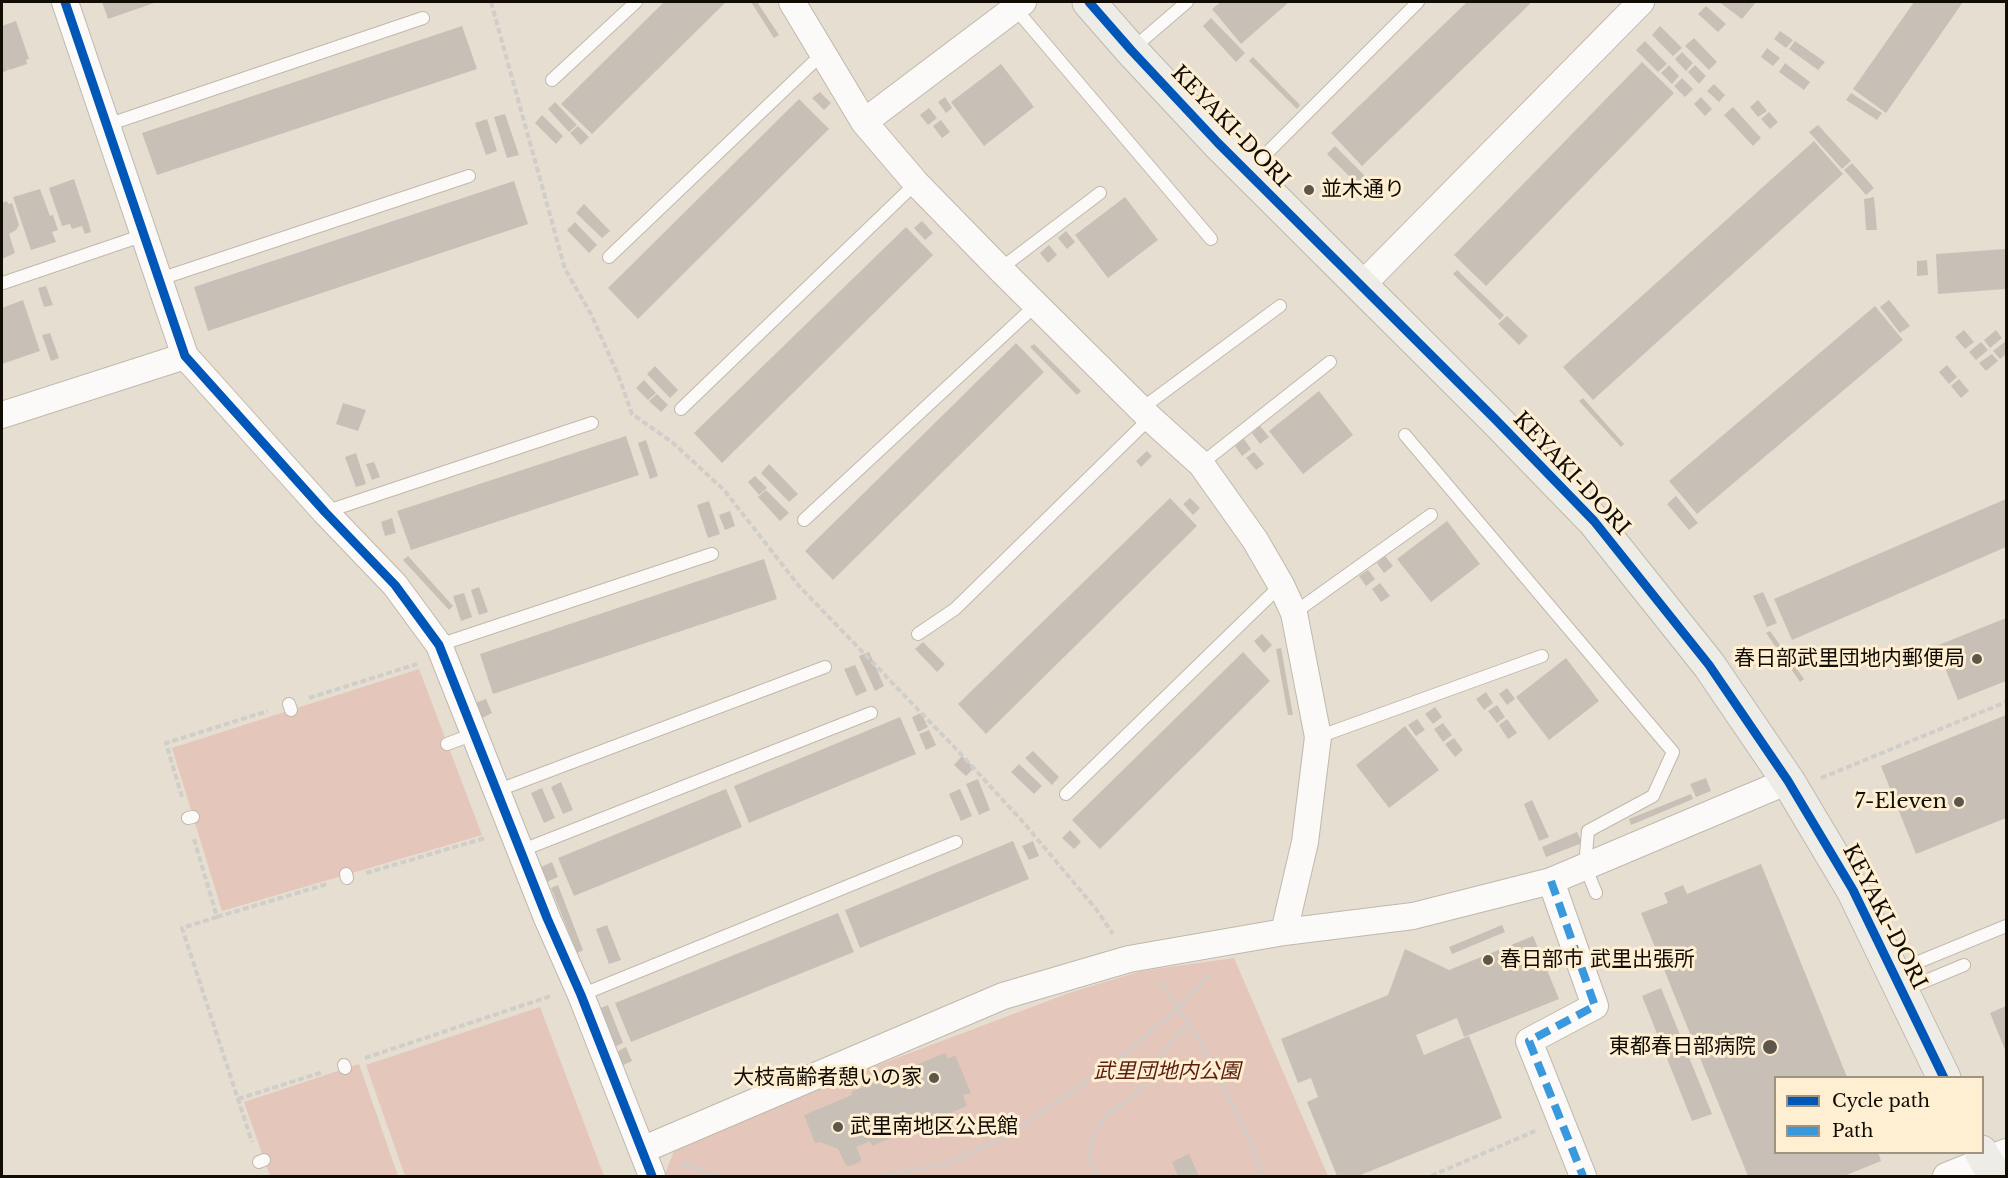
<!DOCTYPE html>
<meta charset="utf-8">
<style>
body{margin:0}
#map{position:relative;width:2008px;height:1178px;overflow:hidden;background:#e6ded0;font-family:"Libre Baskerville",serif}
canvas{display:block}
.frame{position:absolute;inset:0;border:3px solid #110c04;pointer-events:none}
.legend{position:absolute;left:1774px;top:1076px;width:210px;height:78px;box-sizing:border-box;background:#feefd3;border:2px solid #9f9480;margin:0;padding:8px 10px;list-style:none;font-size:18px;color:#110c04}
.legend li{display:flex;align-items:center;gap:12px;height:30px}
.legend b{width:30px;border:2px solid #9f9480}
</style>
<div id="map">
<canvas width="2008" height="1178"></canvas>
<div class="frame"></div>
<ul class="legend">
<li><b style="height:8px;background:#0057b8"></b>Cycle path</li>
<li><b style="height:8px;background:#3a99dd"></b>Path</li>
</ul>
</div>
<script>
const ctx = document.querySelector('canvas').getContext('2d');
ctx.lineJoin = 'round';
function paint(path, color) { ctx.fillStyle = color; ctx.fill(path, 'evenodd'); }
function strokePath(path, color, width, dash) { ctx.strokeStyle = color; ctx.lineWidth = width; ctx.lineCap = dash ? 'butt' : 'round'; ctx.setLineDash(dash || []); ctx.stroke(path); }
function label(font, color, halo, rows, align = 'center') {
  ctx.font = font + ' "Libre Baskerville","Noto Sans JP",serif'; ctx.lineWidth = 6; ctx.setLineDash([]); ctx.textBaseline = 'middle'; ctx.strokeStyle = halo; ctx.fillStyle = color; for (const [text, x, y, turn = 0] of rows) {
    ctx.save(); ctx.translate(x, y); ctx.rotate((+turn || 0) * Math.PI / 180); ctx.textAlign = isNaN(turn) ? turn : align; if (halo) ctx.strokeText(text, 0, 0); ctx.fillText(text, 0, 0); ctx.restore();
  }
}
paint(new Path2D(`
 M419,669L482,835L222,911L172,748Z
 M1234,958L1328,1176H664L675,1149L857,1073L1069,993L1141,971Z
 M540,1007L604,1176H405L366,1065Z
 M359,1064L398,1176H270L244,1102Z`), '#e4c6ba');
paint(new Path2D(`
 M102,2H157L108,19Z
 M664,2H726L592,134L561,104Z
 M751,2H757L779,35L774,38Z
 M1221,2H1289L1241,44L1212,9Z
 M1467,2H1532L1362,166L1331,133Z
 M1719,2H1756L1742,19Z
 M1914,2H1963L1886,113L1853,89Z
 M1706,6L1726,24L1718,32L1698,14Z
 M1211,18L1245,53L1236,62L1203,26Z
 M16,21L29,59L26,60L27,64L9,70L7,66L8,70L2,73V26Z
 M462,26L477,69L157,175L142,133Z
 M1660,26L1682,48L1673,56L1652,35Z
 M1780,31L1793,40L1786,48L1774,39Z
 M1694,38L1717,62L1709,70L1685,46Z
 M1645,41L1667,64L1658,72L1636,50Z
 M1795,41L1825,62L1818,70L1789,49Z
 M1767,48L1780,58L1773,66L1761,57Z
 M1682,52L1693,63L1686,71L1675,59Z
 M1253,57L1300,105L1297,109L1249,61Z
 M1642,62L1674,93L1486,286L1454,255Z
 M1785,63L1810,82L1804,90L1779,72Z
 M1001,64L1034,107L984,146L951,102Z
 M1669,65L1679,76L1672,84L1661,73Z
 M1695,65L1706,76L1699,84L1688,72Z
 M1682,78L1693,89L1685,97L1674,86Z
 M1714,84L1725,95L1719,102L1707,91Z
 M820,92L831,103L824,110L812,98Z
 M1851,93L1882,113L1877,120L1846,100Z
 M945,97L952,108L946,113L938,102Z
 M1701,97L1712,109L1705,116L1694,104Z
 M799,99L829,129L638,319L608,288Z
 M1758,100L1767,111L1758,117L1750,107Z
 M555,102L577,125L569,132L548,109Z
 M1733,107L1761,138L1753,146L1724,115Z
 M929,108L937,118L928,125L920,115Z
 M1769,112L1778,122L1770,129L1761,119Z
 M505,114L519,155L507,158L494,117Z
 M542,115L563,136L556,144L535,123Z
 M487,119L497,151L486,155L475,123Z
 M941,120L950,132L942,138L933,126Z
 M1818,125L1851,161L1842,169L1809,132Z
 M578,126L589,137L581,145L570,133Z
 M1814,141L1843,174L1593,400L1563,367Z
 M1335,146L1370,181L1362,189L1327,154Z
 M1852,163L1874,188L1866,195L1844,170Z
 M74,179L89,224L91,232L85,234L82,226L72,229L70,224L62,226L49,188Z
 M514,181L528,224L208,331L194,287Z
 M40,189L50,216L53,215L58,230L52,232L56,242L31,250L13,197Z
 M1125,197L1158,240L1108,278L1075,235Z
 M1874,197L1877,230H1866L1864,199Z
 M7,201L8,204L12,203L19,225L16,230L9,234L15,253L2,259V203Z
 M584,204L610,231L602,238L576,213Z
 M922,221L933,233L925,240L914,228Z
 M575,222L597,245L589,253L567,230Z
 M906,227L933,255L722,463L694,433Z
 M1066,231L1075,242L1067,249L1058,238Z
 M1049,245L1057,255L1048,263L1040,253Z
 M2006,249V289L1938,294L1936,254Z
 M1927,260L1928,275L1917,276V261Z
 M1457,270L1504,315L1500,320L1453,274Z
 M46,286L53,305L44,307L38,288Z
 M23,300L40,351L2,364V308Z
 M1889,300L1910,326L1900,333L1880,307Z
 M1875,306L1903,340L1697,514L1669,481Z
 M1507,316L1528,336L1519,345L1498,324Z
 M1964,330L1974,342L1965,349L1955,337Z
 M1996,330L2002,338L1990,348L1984,340Z
 M50,333L59,358L51,361L42,335Z
 M2006,341V354L2000,359L1993,351Z
 M1981,342L1988,350L1976,360L1969,352Z
 M1016,343L1044,372L833,580L805,551Z
 M1034,344L1081,391L1077,395L1030,347Z
 M1992,354L1998,361L1986,371L1979,363Z
 M1947,365L1957,377L1949,384L1939,372Z
 M655,366L678,390L670,398L647,374Z
 M1959,379L1969,391L1961,398L1951,386Z
 M644,380L656,393L648,400L636,388Z
 M1319,391L1353,435L1303,474L1269,431Z
 M657,394L668,405L661,412L649,401Z
 M1583,398L1624,444L1621,447L1579,401Z
 M343,403L366,410L358,431L336,424Z
 M1260,426L1269,437L1260,444L1252,433Z
 M626,436L639,475L411,550L397,511Z
 M1244,439L1251,449L1242,456L1235,446Z
 M646,440L658,476L650,479L638,443Z
 M1147,451L1152,456L1141,467L1136,461Z
 M1254,452L1264,464L1256,470L1246,458Z
 M356,453L366,484L356,487L345,457Z
 M374,462L380,477L372,480L366,464Z
 M769,464L798,494L789,502L761,473Z
 M755,476L767,488L759,495L748,482Z
 M766,490L789,513L780,521L758,497Z
 M1676,496L1698,523L1689,530L1667,504Z
 M1170,498L1197,526L986,734L958,704Z
 M1190,498L1200,508L1193,515L1183,504Z
 M2006,499V547L1792,640L1774,599Z
 M709,501L720,534L708,538L697,505Z
 M730,511L735,526L725,530L719,515Z
 M392,518L396,533L385,536L381,522Z
 M1447,521L1480,564L1431,602L1397,559Z
 M408,556L453,606L449,610L403,560Z
 M1385,556L1393,566L1384,573L1377,563Z
 M764,559L777,599L493,694L480,654Z
 M1368,570L1375,579L1366,586L1359,576Z
 M1380,583L1390,596L1381,602L1372,589Z
 M479,587L488,612L479,615L471,590Z
 M1763,592L1777,623L1767,627L1753,596Z
 M464,593L472,617L461,621L453,596Z
 M2006,618V681L1958,700L1936,646Z
 M1770,631L1804,679L1800,682L1766,633Z
 M1262,634L1272,645L1264,653L1254,641Z
 M923,642L945,664L937,672L915,649Z
 M1281,648L1293,715H1288L1276,649Z
 M869,652L884,686L875,691L859,656Z
 M1243,652L1270,681L1100,849L1072,820Z
 M1566,658L1599,701L1549,740L1516,697Z
 M855,665L867,691L856,696L844,669Z
 M1507,688L1515,699L1507,705L1499,694Z
 M1486,692L1493,703L1484,710L1476,699Z
 M486,699L492,713L482,718L475,703Z
 M1497,705L1505,717L1497,723L1488,711Z
 M1435,707L1442,717L1433,724L1425,714Z
 M921,713L928,727L918,732L912,717Z
 M2006,715V818L1916,854L1881,766Z
 M900,717L916,754L749,823L734,786Z
 M1417,719L1425,730L1416,736L1408,725Z
 M1507,719L1517,733L1508,739L1499,725Z
 M1443,723L1452,735L1443,742L1434,729Z
 M1405,726L1439,770L1389,808L1356,765Z
 M929,730L936,745L926,750L919,734Z
 M1454,738L1463,750L1455,757L1445,744Z
 M1033,751L1059,777L1052,785L1025,758Z
 M962,756L974,768L966,776L954,765Z
 M1019,764L1042,786L1034,794L1011,772Z
 M1706,778L1711,791L1696,797L1690,784Z
 M978,779L990,810L979,815L966,784Z
 M561,782L573,810L563,814L551,787Z
 M542,788L555,818L544,823L531,793Z
 M726,789L742,827L574,896L558,858Z
 M960,789L972,816L961,821L949,794Z
 M1691,794L1693,799L1631,825L1629,819Z
 M1532,800L1549,837L1539,841L1524,804Z
 M1070,830L1081,842L1074,849L1062,838Z
 M1577,832L1582,843L1546,857L1542,847Z
 M1013,841L1029,879L860,948L845,910Z
 M1033,841L1039,856L1029,860L1022,846Z
 M552,862L558,877L547,882L541,867Z
 M1761,864L1847,1077L1776,1078V1152H1878L1881,1161L1844,1176H1748L1641,913L1668,903L1664,893L1683,885L1687,894Z
 M558,885L583,950L577,953L551,888Z
 M838,913L854,952L631,1042L615,1003Z
 M607,925L621,960L609,964L596,929Z
 M1502,925L1505,932L1452,954L1449,947Z
 M1533,936L1559,999L1464,1037L1457,1018L1416,1035L1424,1055L1469,1036L1502,1118L1358,1176H1337L1307,1102L1318,1097L1311,1078L1298,1083L1281,1039L1388,995L1405,949L1449,970Z
 M1661,988L1712,1114L1692,1121L1642,996Z
 M608,1005L623,1043L612,1048L596,1010Z
 M2006,1006V1052L1990,1013Z
 M626,1047L632,1061L621,1066L616,1052Z
 M945,1053L948,1059L955,1055L971,1093L963,1095L967,1106L872,1146L870,1141L856,1147L861,1158L860,1162L850,1166L846,1165L838,1149L820,1142L815,1143L804,1115L852,1095L851,1092Z
 M1189,1154L1199,1176H1178L1172,1162Z`), '#c8c0b6');
const lane = new Path2D(`
 M1014,7L1211,239
 M1131,50L1187,2
 M552,80L636,2
 M107,125L423,18
 M1249,171L1418,2
 M609,257L822,54
 M1000,269L1100,193
 M160,279L469,176
 M3,283L144,235
 M681,409L916,183
 M1141,409L1280,306
 M1405,435L1673,752L1653,796L1588,831L1585,866L1596,893
 M1201,464L1330,362
 M325,512L592,423
 M804,520L1037,304
 M1294,613L1431,515
 M918,634L955,609L1150,418
 M439,645L712,554
 M289,704L291,710
 M1318,737L1542,656
 M447,744L474,734
 M496,791L825,667
 M1066,794L1281,585
 M188,818L193,817
 M520,851L871,713
 M346,874L347,878
 M1894,972L2006,926
 M1904,990L1964,965
 M581,995L956,842
 M344,1065L345,1068
 M259,1162L264,1160`);
const street = new Path2D(`
 M65,2L185,356L325,512L395,585L439,645L547,918L581,995L652,1176
 M792,2L864,122L916,183L1000,269L1150,418L1201,464L1255,540L1281,585L1294,613L1318,737L1305,842L1284,932
 M864,122L1023,2
 M1362,285L1641,2
 M2,415L185,356
 M1551,881L1595,1006L1529,1041L1583,1176
 M642,1150L1003,996L1129,959L1284,932L1413,916L1551,881L1788,781
 M1946,1176L2006,1152`);
const secondary = new Path2D(`
 M1089,2L1131,50L1218,143L1495,419L1594,521L1709,665L1788,781L1853,890L1944,1078
 M1981,1152L1995,1176`);
strokePath(lane, '#bfb9ad', 14);
strokePath(street, '#bfb9ad', 28);
strokePath(secondary, '#bfb9ad', 35);
strokePath(new Path2D(`
 M491,2L565,269L591,314L619,377L632,414L672,442L724,490L799,586L958,751L1023,822L1096,909L1113,934
 M309,698L417,664
 M1821,778L2006,702
 M182,797L166,743L268,711
 M194,839L217,917L182,928L252,1142
 M366,873L485,838
 M217,917L327,884
 M1161,981L1208,1055L1246,1132L1263,1176
 M365,1058L551,996
 M238,1099L323,1072
 M683,1164L719,1176
 M881,1176L947,1163L1005,1137L1108,1067L1179,1008L1208,975
 M1095,1176L1089,1154L1094,1132L1107,1114L1137,1094L1173,1038L1189,1024
 M1431,1176L1535,1131`), '#d0ceca', 4, [6, 3]);
strokePath(lane, '#fbfaf8', 12);
strokePath(street, '#fbfaf8', 26);
strokePath(secondary, '#edece7', 33);
strokePath(new Path2D(`
 M1551,881L1595,1006L1529,1041L1583,1176`), '#3a99dd', 8, [15, 8]);
strokePath(new Path2D(`
 M65,2L185,356L325,512L395,585L439,645L547,918L581,995L652,1176
 M1089,2L1131,50L1218,143L1495,419L1594,521L1709,665L1788,781L1853,890L1944,1078`), '#0057b8', 9);
for (const [x, y, r, color] of [
 [1309,190,6,"#5c564b"],
 [1977,659,6,"#5c564b"],
 [1959,802,6,"#5c564b"],
 [1488,960,6,"#5c564b"],
 [1770,1047,8,"#5c564b"],
 [934,1078,6,"#5c564b"],
 [838,1127,6,"#5c564b"]
]) { const dot = new Path2D(); dot.arc(x, y, r, 0, 2 * Math.PI); ctx.fillStyle = color; ctx.fill(dot); strokePath(dot, '#feefd3', 2); }
label('21px', '#110c04', '#feefd3', [
 ["KEYAKI-DORI",1230,127,46],
 ["KEYAKI-DORI",1571,474,47],
 ["KEYAKI-DORI",1884,917,63]
]);
label('21px', '#110c04', '#feefd3', [
 ["並木通り",1321,190,"left"],
 ["春日部武里団地内郵便局",1965,659],
 ["7-Eleven",1947,802],
 ["春日部市 武里出張所",1500,960,"left"],
 ["東都春日部病院",1756,1047],
 ["大枝高齢者憩いの家",922,1078],
 ["武里南地区公民館",850,1127,"left"]
], 'right');
label('italic 21px', '#5a1e10', '#feefd3', [
 ["武里団地内公園",1167,1072]
]);
</script>
